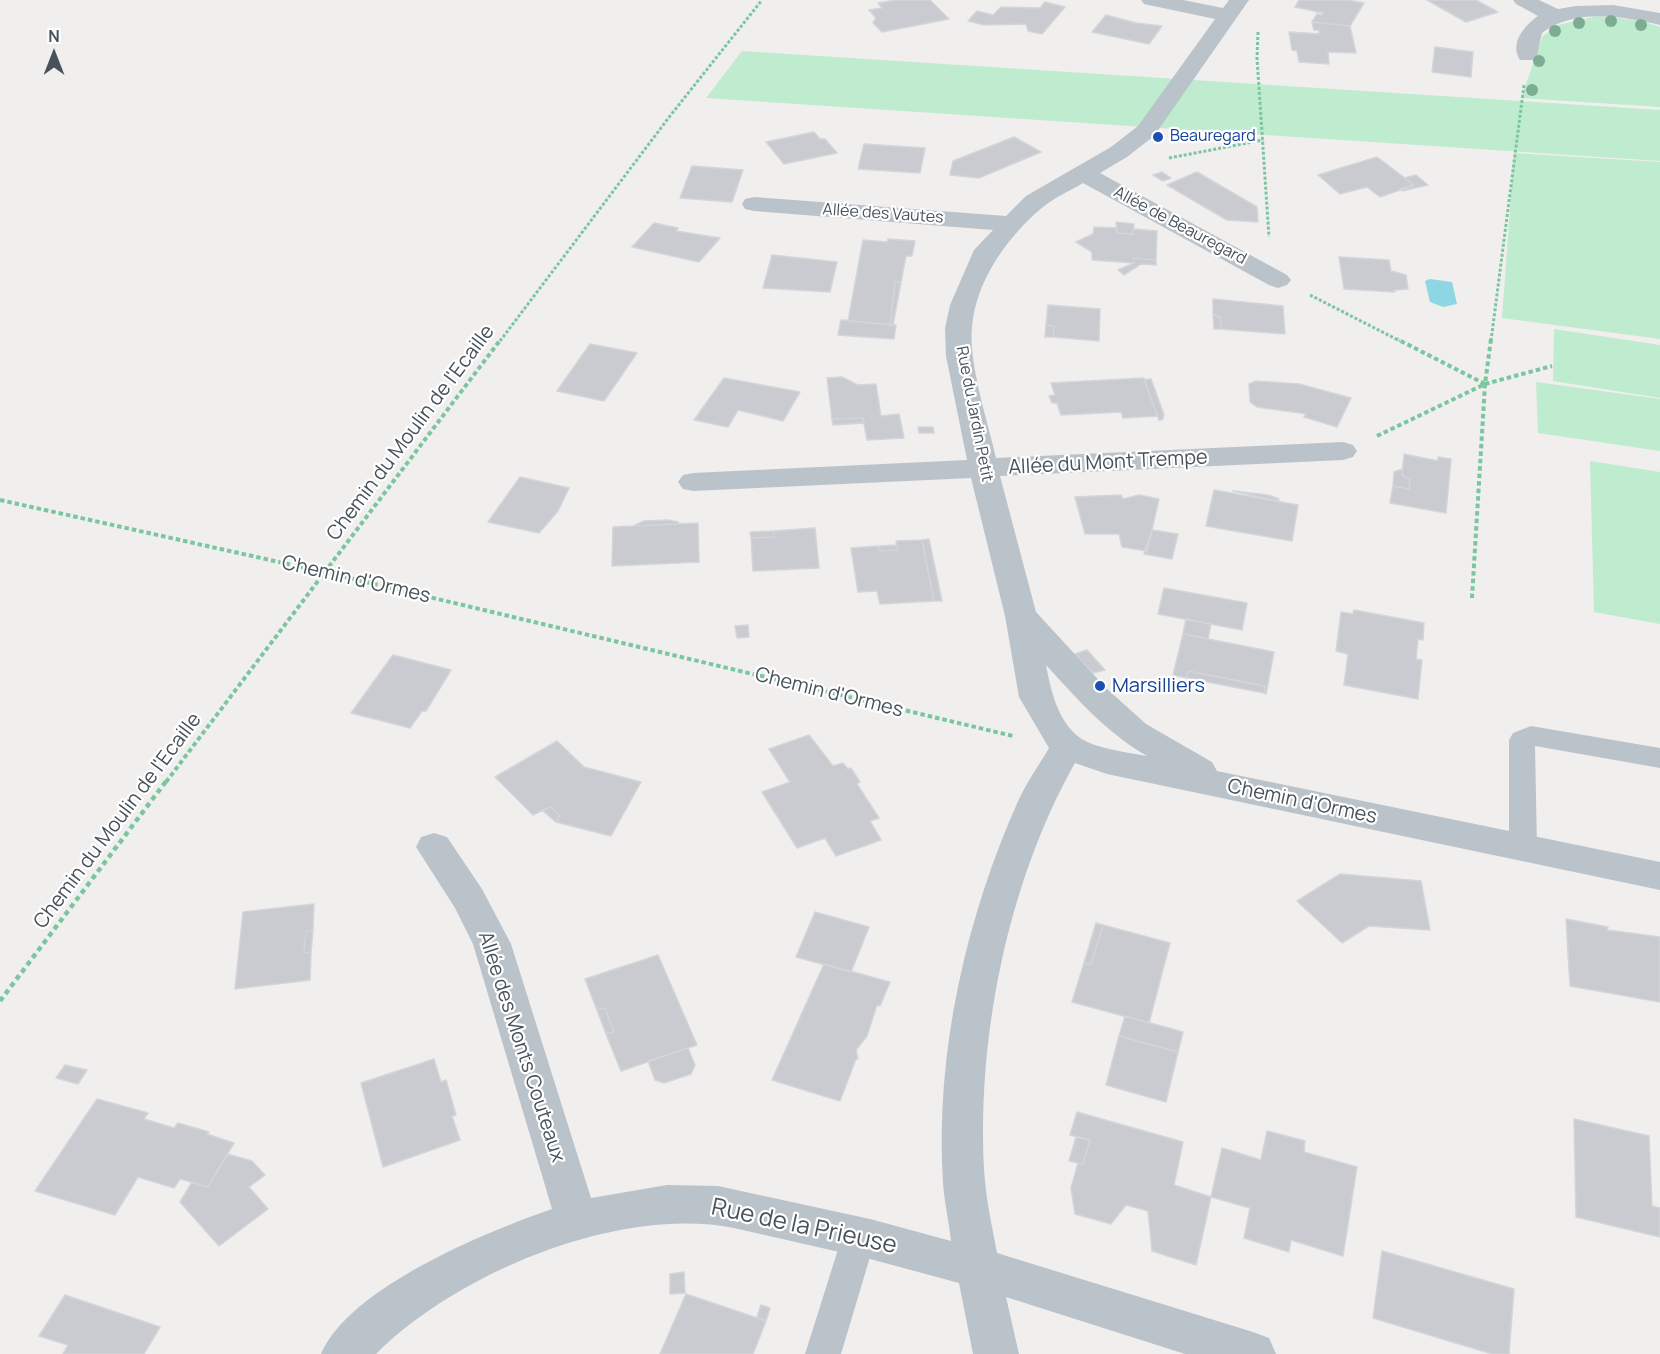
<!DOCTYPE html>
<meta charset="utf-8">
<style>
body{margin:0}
#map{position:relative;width:1660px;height:1354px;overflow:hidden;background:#f1eeee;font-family:Manrope,sans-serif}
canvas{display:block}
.north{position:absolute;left:24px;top:24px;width:60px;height:60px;-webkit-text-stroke:4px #fff;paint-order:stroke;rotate:0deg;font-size:16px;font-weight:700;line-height:24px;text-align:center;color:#48525a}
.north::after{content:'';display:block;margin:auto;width:21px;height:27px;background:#48525a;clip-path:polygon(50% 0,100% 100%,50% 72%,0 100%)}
</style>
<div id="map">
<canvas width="1660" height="1354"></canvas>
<div class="north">N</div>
</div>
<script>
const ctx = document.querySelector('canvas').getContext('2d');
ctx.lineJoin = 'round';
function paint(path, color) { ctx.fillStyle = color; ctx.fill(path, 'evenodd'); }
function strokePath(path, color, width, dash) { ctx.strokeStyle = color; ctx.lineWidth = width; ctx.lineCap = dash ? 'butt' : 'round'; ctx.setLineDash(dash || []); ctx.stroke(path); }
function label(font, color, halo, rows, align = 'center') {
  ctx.font = font + ' Manrope,sans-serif'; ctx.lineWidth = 4.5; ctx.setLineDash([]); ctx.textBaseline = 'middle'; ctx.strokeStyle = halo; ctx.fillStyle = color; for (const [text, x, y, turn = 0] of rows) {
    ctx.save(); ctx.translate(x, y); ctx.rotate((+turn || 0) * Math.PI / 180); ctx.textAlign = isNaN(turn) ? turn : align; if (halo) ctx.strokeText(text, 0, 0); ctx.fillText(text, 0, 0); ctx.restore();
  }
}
paint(new Path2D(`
 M1597,16L1638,20L1660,27V107L1521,98L1543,36L1558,25Z
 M742,51L1660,110V161L706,98Z
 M1514,153L1660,162V339L1502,318Z
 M1554,329L1660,345V398L1553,381Z
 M1536,382L1660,399V451L1538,433Z
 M1590,461L1660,472V624L1594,612Z`), '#bfebcf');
paint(new Path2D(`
 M1430,279L1452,282L1457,304L1443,307L1430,302L1425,281Z`), '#8fd6e5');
const building = new Path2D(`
 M896,0H930L949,19L882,32L873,23L876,18L869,10L882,8L878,3Z
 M1299,0H1348L1364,3L1350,26L1312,22L1317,14L1322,15L1323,13L1295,7Z
 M1427,0H1476L1498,12L1466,22Z
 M1045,2L1065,7L1042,34L1028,31L1026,24L984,25L968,21L977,11L993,15L1001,7L1040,8Z
 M1106,15L1136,23L1162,26L1149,44L1092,32Z
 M1312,22L1350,26L1356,53L1328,52L1329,64L1299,62L1297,51L1292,50L1289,32L1319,34V30H1314Z
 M1435,47L1473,52L1471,77L1432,72Z
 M814,132L820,139H825L837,153L784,164L766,142Z
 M1014,137L1041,152L979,178L950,175L953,161Z
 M864,144L925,148L920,173L858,169Z
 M1377,157L1414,185L1380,197L1367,187L1340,194L1318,175Z
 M692,166L743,170L732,202L680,198Z
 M1162,172L1171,178L1163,181L1153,175Z
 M1197,172L1257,207L1258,222L1227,220L1167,185Z
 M1416,175L1428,185L1402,191L1400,189L1414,185L1404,178Z
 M1116,222L1134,224L1133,234L1117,233Z
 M654,223L678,228L676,231L720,238L699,262L632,247Z
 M1094,227L1117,228V233L1133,234V229L1157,231L1156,260L1134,258V263L1092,260V252L1076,242L1093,234Z
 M888,239L915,241L912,256H906L901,282H895L890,325L848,321L863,240L887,242Z
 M772,255L837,262L830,292L763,288Z
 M1339,257L1389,260L1391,271L1406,275L1408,289L1394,290L1395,292L1344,289Z
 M1134,258L1156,260V265L1141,264L1124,275L1118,270L1134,263Z
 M895,282H901L893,325H890Z
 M1213,299L1283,306L1285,334L1221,329V318L1213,314Z
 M1048,305L1100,309L1099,341L1053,337L1054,326L1046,325Z
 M1213,314L1221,318V329H1214Z
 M841,320L896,325L894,339L838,335Z
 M1046,325L1054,326L1053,337H1045Z
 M590,344L637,353L604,401L557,391Z
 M842,377L858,385L876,384L881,416L899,414L904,438L867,440L863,418L832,419L827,378Z
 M724,378L800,392L783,421L738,410L728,427L694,420Z
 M1144,378L1157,416L1123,418L1121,412L1061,415L1057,403H1052L1049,396L1055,395L1051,383Z
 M1151,379L1164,415L1162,420H1159L1144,380Z
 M1256,381L1299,384L1351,398L1337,427L1304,417L1306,414L1300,413L1257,407L1250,402L1249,384Z
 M863,418L864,423L833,425L832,419Z
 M918,427H933L934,433H919Z
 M1404,454L1438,461V457L1451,459L1446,513L1390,503L1393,486L1409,489L1410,480L1402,475Z
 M1402,469V475L1410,480L1409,489L1393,486L1394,472Z
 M520,477L569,488L558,511L539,533L488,522Z
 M1214,490L1298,505L1292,541L1206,526Z
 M1233,491L1268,495L1279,499L1278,501Z
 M1121,495L1123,499L1139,495L1159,499L1147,551L1122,547L1119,534H1085L1075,497Z
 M668,520L678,522L679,524L633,526L644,521Z
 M698,523L699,562L612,566L613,527Z
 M815,528L819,568L753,571L751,538L774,537V531Z
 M1152,530L1178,534L1172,559L1144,554Z
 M774,531V537L751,538L750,532Z
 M929,539L942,601H934L922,540Z
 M922,540L934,601L880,604L877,591L858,592L851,548L879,546L880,551L898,550L896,541Z
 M897,545L898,550L880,551L879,546Z
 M1164,588L1247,603L1242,630L1158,614Z
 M1354,610L1424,623L1423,640L1418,639L1416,659L1422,660L1418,699L1344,685L1348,654L1336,651L1341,612L1353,614Z
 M1186,619L1211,624L1208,639L1183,634Z
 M748,625L749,637L737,638L735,626Z
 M1183,634L1274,652L1266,694L1264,693L1265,686L1188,671L1187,678L1173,675Z
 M1087,650L1105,670L1093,673L1075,654Z
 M393,655L451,670L426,711H422L410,728L351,713Z
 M1188,671L1265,686L1264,693L1187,678Z
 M809,735L833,766L843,763L848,769L851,768L860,782L857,784L879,818L870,821L881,840L836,856L825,838L797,848L762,792L790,782L769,749Z
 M557,741L584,767L641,782L611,836L556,822L560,815L550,807L533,815L495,777Z
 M550,807L560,815L556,822L542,810Z
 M1340,874L1421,881L1430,930L1369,926L1342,943L1297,901Z
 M314,904L313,930L306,931L304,953L311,952L310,980L235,989L243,912Z
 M815,912L869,927L851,972L796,957Z
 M1566,919L1608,927L1607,930L1660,937V1002L1570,986Z
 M1096,923L1103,925L1091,965L1084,963Z
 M1103,925L1170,943L1149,1023L1072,1002L1084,963L1091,965Z
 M313,930L311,952L304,953L306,931Z
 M658,955L697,1045L621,1071L606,1034L614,1032L605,1008L597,1010L585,979Z
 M824,964L890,982L880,1006L877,1005L867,1036L856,1050L858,1059H856L840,1101L772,1080Z
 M605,1008L614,1032L606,1034L597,1010Z
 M1125,1016L1183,1032L1178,1052L1119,1036Z
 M1119,1036L1178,1052L1166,1102L1106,1085Z
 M688,1048L695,1065L691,1074L664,1083L655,1080L648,1061Z
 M434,1059L441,1082L446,1080L456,1115L452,1116L460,1140L383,1167L361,1083Z
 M65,1065L87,1070L78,1084L56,1078Z
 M97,1099L148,1113L144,1119L174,1128L178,1123L209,1132L207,1134L234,1143L208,1187L180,1179L174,1188L138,1177L115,1215L35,1191Z
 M1077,1112L1183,1142L1174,1185L1211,1197L1196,1265L1152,1251L1148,1211L1126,1205L1111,1224L1075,1214L1071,1188L1078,1163L1083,1164L1090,1140L1070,1135Z
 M1574,1119L1649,1136L1652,1206L1660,1208V1237L1576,1217Z
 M1267,1131L1305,1141L1304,1152L1357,1167L1343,1256L1291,1240L1289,1252L1244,1238L1250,1208L1211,1197L1222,1148L1261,1160Z
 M1076,1137L1090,1140L1083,1164L1069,1161Z
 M227,1154L252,1161L265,1175L249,1187L268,1209L219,1246L180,1202L192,1182L208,1187Z
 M1382,1251L1514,1289L1509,1354H1492L1373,1318Z
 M684,1272L685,1293L670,1294V1274Z
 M686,1294L766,1321L753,1354H660Z
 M65,1295L160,1327L144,1354H63L68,1345L39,1336Z
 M761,1305L770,1308L766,1321L757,1317Z`);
paint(building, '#c9cbd0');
strokePath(building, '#d2d5d9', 1.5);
strokePath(new Path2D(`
 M1258,32L1257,58L1269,237
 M1169,158L1263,140
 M1310,295L1400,341
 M500,341L670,116L762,0
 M1491,341L1524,85`), '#7ac79f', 3, [3, 2]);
strokePath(new Path2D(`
 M1485,384L1552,366
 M1377,436L1485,384L1397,339
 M0,500L324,572L1013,736
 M1472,598L1485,384L1491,339
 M166,782L501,339`), '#7ac79f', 4, [4.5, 3]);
strokePath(new Path2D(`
 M0,1001L167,780`), '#7ac79f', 4.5, [5, 4]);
paint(new Path2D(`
 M1531,726L1660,748V768L1535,746L1537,848L1533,856L1523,859L1513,856L1509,848V740L1513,733Z
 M859,1222L871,1226L876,1237L841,1354H805L842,1237L847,1226Z`), '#bbc3ca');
paint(new Path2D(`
 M1141,0H1183L1223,8L1229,0H1249L1154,136L1127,157L1100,173L1287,275L1291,280L1287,285L1278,288L1269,285L1083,183C1070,191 1055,197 1043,207C1008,236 976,280 972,327C968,362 988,422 996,458L1343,442L1353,445L1357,451L1353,457L1343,460L1000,476L1036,612L1106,688L1146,724L1212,762L1217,771L1660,862V890L1107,774L1075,763C1007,883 975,1044 985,1181C987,1205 993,1230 997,1253L1253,1332L1269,1338L1276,1354H1185L1006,1297L1019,1354H973L959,1283L870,1259L734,1228C619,1205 457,1273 376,1354H321C350,1287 486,1232 552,1209L473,944L455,908L416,847L421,837L434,833L447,837L482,889L511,944L591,1198L667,1185L718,1186L870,1219L951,1241C949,1221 944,1201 943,1182C935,1053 966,917 1019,799C1027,782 1039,765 1049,748L1019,697L1005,616L971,478L693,491L683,489L678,482L683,475L693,473L967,460L946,356L945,328L950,305L974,250L993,230L754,211L745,209L742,204L745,199L754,197L1006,216L1026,196L1111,147L1138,126L1215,19L1144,4ZM1046,665C1077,699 1107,733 1147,756C1130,753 1092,748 1079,737C1057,720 1051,690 1046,665Z
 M1513,0H1539L1558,9L1576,6L1613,5L1660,13V25C1623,16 1574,8 1542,33L1536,60H1520C1509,43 1525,25 1538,16L1516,4Z`), '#bbc3ca');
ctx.fillStyle = '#7cac92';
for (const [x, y] of [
 [1611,21],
 [1579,23],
 [1641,25],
 [1555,31],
 [1539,61],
 [1532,90]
]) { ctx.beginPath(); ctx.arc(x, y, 6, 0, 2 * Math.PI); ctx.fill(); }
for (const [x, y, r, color] of [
 [1158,137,6,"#1a4fb4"],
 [1100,686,6,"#1a4fb4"]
]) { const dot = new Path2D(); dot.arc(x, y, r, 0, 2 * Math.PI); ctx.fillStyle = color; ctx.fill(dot); strokePath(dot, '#fff', 2); }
label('16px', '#164399', '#fff', [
 ["Beauregard",1170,137]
], 'left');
label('16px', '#48525a', '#fff', [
 ["Allée des Vautes",883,214,4],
 ["Allée de Beauregard",1180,226,28],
 ["Rue du Jardin Petit",974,414,79]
]);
label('20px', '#48525a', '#fff', [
 ["Chemin du Moulin de l'Ecaille",411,433,-53],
 ["Allée du Mont Trempe",1108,463,-3],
 ["Chemin d'Ormes",356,580,13],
 ["Chemin d'Ormes",829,693,14],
 ["Chemin d'Ormes",1302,802,12],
 ["Chemin du Moulin de l'Ecaille",118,821,-53],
 ["Allée des Monts Couteaux",521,1047,72]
]);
label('20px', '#164399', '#fff', [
 ["Marsilliers",1112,686]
], 'left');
label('24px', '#48525a', '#fff', [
 ["Rue de la Prieuse",804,1227,12]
]);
</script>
